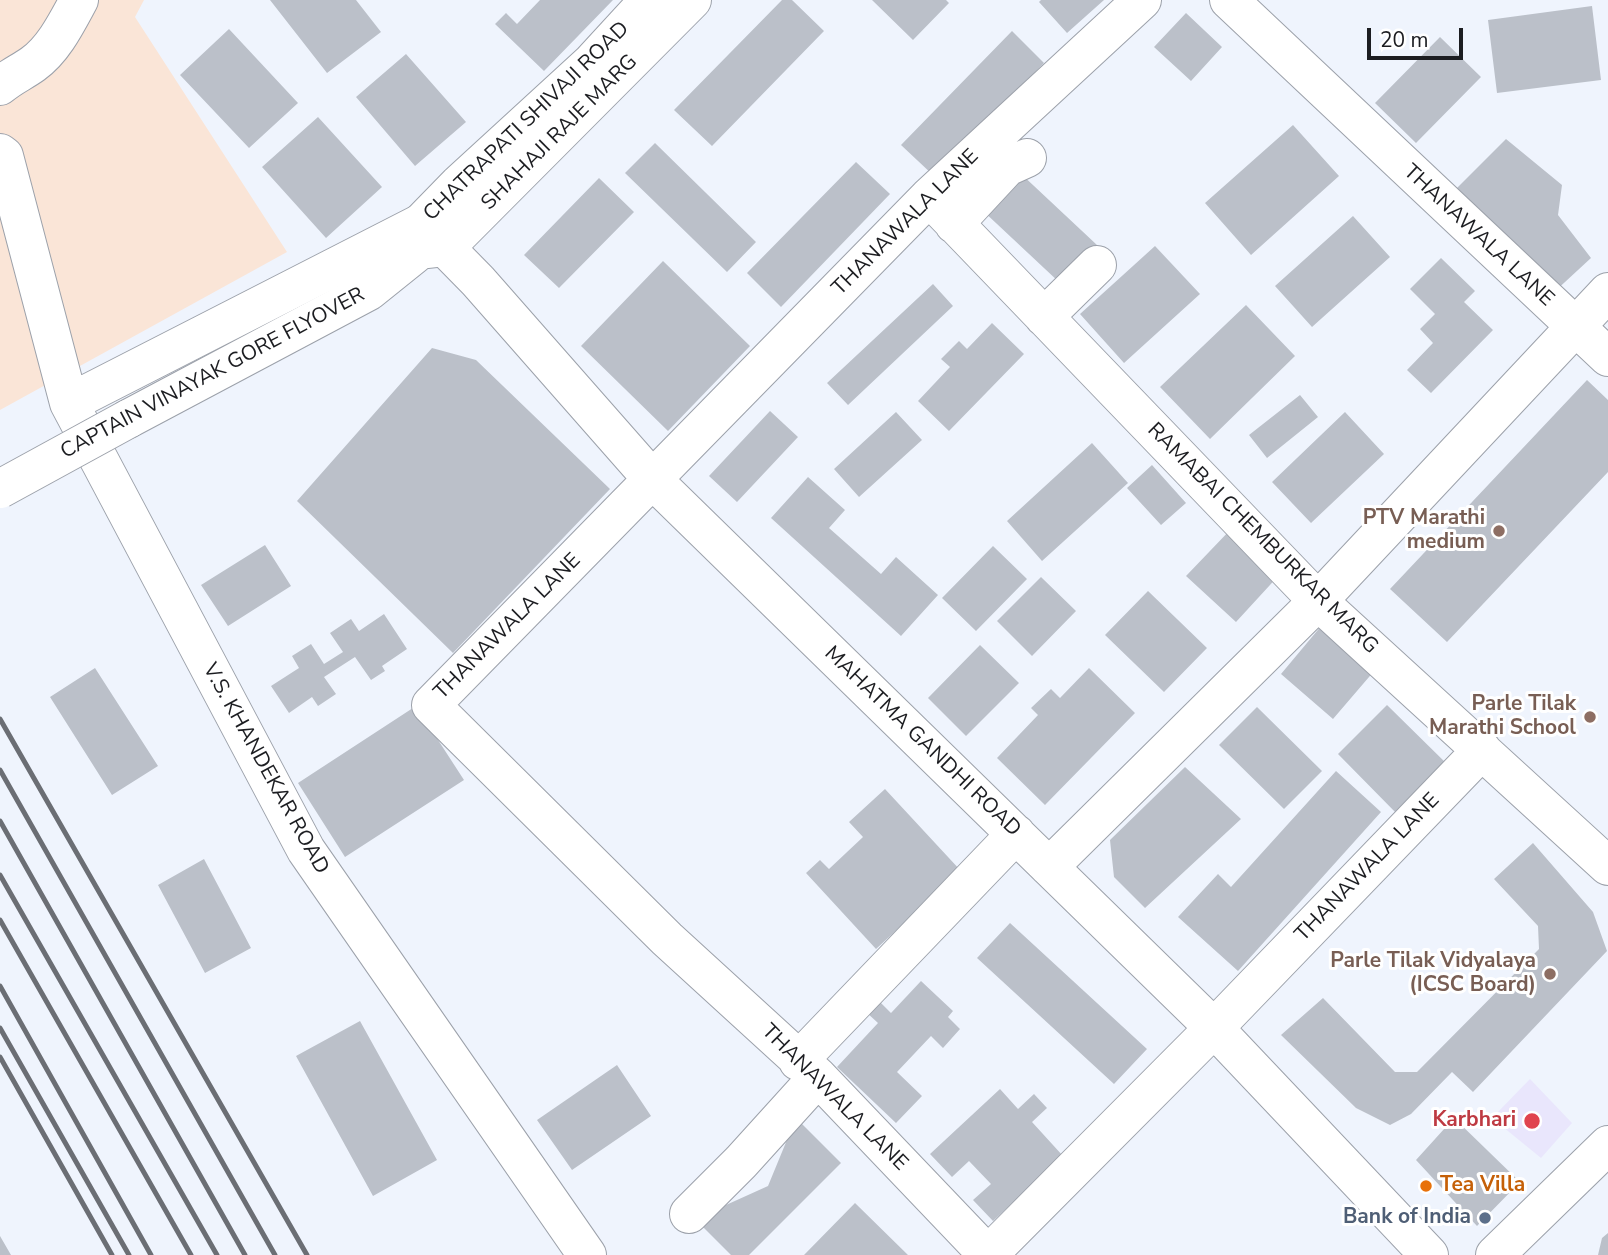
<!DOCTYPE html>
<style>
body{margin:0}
#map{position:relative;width:1608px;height:1255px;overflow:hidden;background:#eff4fd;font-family:"Nunito Sans",sans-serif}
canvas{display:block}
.scale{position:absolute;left:1367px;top:28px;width:96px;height:32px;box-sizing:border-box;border:4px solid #1c1d21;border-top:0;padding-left:9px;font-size:21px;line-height:24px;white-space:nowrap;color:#1c1d21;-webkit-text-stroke:5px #fff;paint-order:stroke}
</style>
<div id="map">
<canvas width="1608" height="1255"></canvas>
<div class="scale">20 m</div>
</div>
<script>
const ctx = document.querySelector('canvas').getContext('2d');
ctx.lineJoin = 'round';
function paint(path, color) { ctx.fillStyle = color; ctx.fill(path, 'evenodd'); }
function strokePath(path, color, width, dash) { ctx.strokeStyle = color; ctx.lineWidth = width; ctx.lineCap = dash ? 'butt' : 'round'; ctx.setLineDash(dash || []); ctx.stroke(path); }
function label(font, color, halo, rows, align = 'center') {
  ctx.font = font + ' "Nunito Sans",sans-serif'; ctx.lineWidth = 6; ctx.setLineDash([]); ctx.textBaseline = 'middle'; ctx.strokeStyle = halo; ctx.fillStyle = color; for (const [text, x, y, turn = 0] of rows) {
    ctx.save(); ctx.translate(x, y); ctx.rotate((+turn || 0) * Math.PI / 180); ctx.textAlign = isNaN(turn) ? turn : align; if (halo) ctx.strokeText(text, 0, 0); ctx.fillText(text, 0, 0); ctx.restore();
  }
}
paint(new Path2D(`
 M0,0H144L135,17L287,252L0,410Z`), '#fae5d7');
paint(new Path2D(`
 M1530,1079L1572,1123L1541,1158L1492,1118Z`), '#e9e6fc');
paint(new Path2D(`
 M270,0H356L381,32L327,73Z
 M540,0H613L544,71L495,24L506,13L517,24Z
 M782,0H792L824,31L712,146L674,110Z
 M872,0H946L949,3L913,40Z
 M1041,0H1104L1067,33L1039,2Z
 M1592,6L1601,80L1497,93L1488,20Z
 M1186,13L1222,47L1191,81L1154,47Z
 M229,29L298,103L249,148L180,75Z
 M1012,31L1044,63L934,176L901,145Z
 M1440,37L1481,77L1416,143L1375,103Z
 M406,54L466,122L415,166L356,97Z
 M318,117L382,187L326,238L262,167Z
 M1293,125L1339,176L1251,255L1205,203Z
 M1506,139L1562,185L1558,215L1591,258L1552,294L1452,193Z
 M655,143L756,242L727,272L625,173Z
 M856,162L890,194L781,307L747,273Z
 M1018,171L1097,245L1060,283L981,209Z
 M599,178L634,212L559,288L524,255Z
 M1353,216L1390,257L1312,327L1275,286Z
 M1155,246L1200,294L1124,363L1080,314Z
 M1441,258L1475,291L1464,302L1493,330L1431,393L1407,370L1433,343L1420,329L1435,314L1410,289Z
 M663,261L750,346L668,431L581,346Z
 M933,284L953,306L848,405L827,383Z
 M1246,305L1295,356L1210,439L1160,387Z
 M992,323L1024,354L949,431L918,401L950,367L941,359L959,341L967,349Z
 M432,348L476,360L610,489L453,653L297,501Z
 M1587,380L1608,400V472L1447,642L1390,589Z
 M1300,395L1318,417L1267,458L1249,435Z
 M770,411L798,437L737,502L709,476Z
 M896,412L922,440L859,497L834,469Z
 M1345,412L1384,454L1311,523L1272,482Z
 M1092,443L1128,483L1042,561L1007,521Z
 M1152,465L1186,503L1161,525L1127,488Z
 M808,477L845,510L829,528L881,574L896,557L938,595L901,636L771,518Z
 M1232,528L1281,573L1236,622L1186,576Z
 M265,545L291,586L228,626L201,585Z
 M993,546L1027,579L976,631L942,598Z
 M1041,577L1076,611L1032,656L997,621Z
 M1148,591L1207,648L1164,692L1105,635Z
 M384,614L407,649L382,666L385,671L371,680L355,657L324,677L336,694L318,706L312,697L289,713L271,686L299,668L292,656L311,644L324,664L343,652L330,633L351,619L359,631Z
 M1322,625L1375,670L1333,719L1281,674Z
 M980,645L1019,683L966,736L928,698Z
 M95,668L158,766L112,795L50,697Z
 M1089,668L1135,713L1045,805L997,758L1038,715L1031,708L1051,689L1060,698Z
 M1387,705L1449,766L1399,816L1338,754Z
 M416,706L464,780L345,857L298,783Z
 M1257,707L1322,771L1284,809L1219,745Z
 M1185,767L1241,819L1145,908L1114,877L1110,840Z
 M1336,771L1381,812L1238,971L1178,917L1218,874L1231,887Z
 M885,789L961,871L876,949L806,873L820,860L829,869L863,837L849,822Z
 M1533,843L1593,912L1607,951L1473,1092L1452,1072L1411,1114L1390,1125L1356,1108L1281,1035L1323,998L1395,1072H1417L1539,949L1538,926L1494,879Z
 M204,859L251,948L205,973L158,885Z
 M1010,923L1147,1049L1114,1084L977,958Z
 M921,981L953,1011L948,1017L960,1029L943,1048L931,1036L897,1072L922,1096L896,1123L837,1067L878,1023L866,1012L878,1000L891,1013Z
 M360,1021L437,1160L373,1196L296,1056Z
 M617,1065L651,1116L572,1170L537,1120Z
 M1000,1089L1018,1109L1034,1094L1047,1108L1032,1122L1063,1156L993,1221L973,1200L991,1184L969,1161L952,1177L930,1154Z
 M796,1118L841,1163L749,1255H731L695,1219L768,1186Z
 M1454,1118L1520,1182L1477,1226L1416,1160Z
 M855,1203L908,1255H804Z
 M1608,1233V1255H1598L1602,1238Z
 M0,1236L11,1255H0Z`), '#bbc0c9');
const minor = new Path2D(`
 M1229,0L1608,357
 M0,86C10,77 22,72 33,64C54,49 67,22 79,0
 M0,153L4,156L69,403L306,850L587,1255
 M929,197L1318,601L1608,866
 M954,224L1007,167L1027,158
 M1044,317L1097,265
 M69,403L421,223L478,281L653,480L1214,1028L1429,1255
 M1049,867L1318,601L1608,292
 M798,1061L1016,834
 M689,1214L741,1162L818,1077
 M988,1255L818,1077L667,939L431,705L929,197L1142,0
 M988,1255L1214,1028L1482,750
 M1495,1255L1608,1145`);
const major = new Path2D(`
 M420,250L446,247L692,0
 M420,250L421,223L459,184L591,63L649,0
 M128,419L369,291L420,250`);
strokePath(minor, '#9ca1aa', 40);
strokePath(major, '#9ca1aa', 40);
strokePath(minor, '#fff', 38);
strokePath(major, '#fff', 38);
strokePath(new Path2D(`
 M0,719L307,1255
 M0,770L275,1255
 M0,821L245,1255
 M0,875L217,1255
 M0,920L191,1255
 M0,986L151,1255
 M0,1028L129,1255
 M0,1057L112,1255`), '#6b6e74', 5);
const majorBridge = new Path2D(`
 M0,489L128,419`);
strokePath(majorBridge, '#9ca1aa', 40, []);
strokePath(majorBridge, '#fff', 38);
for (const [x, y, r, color] of [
 [1499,531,7,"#8d6e63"],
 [1590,717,7,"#8d6e63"],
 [1550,974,7,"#8d6e63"],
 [1532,1121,9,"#e0444e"],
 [1426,1186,7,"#e8710a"],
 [1485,1218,7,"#5c6f8a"]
]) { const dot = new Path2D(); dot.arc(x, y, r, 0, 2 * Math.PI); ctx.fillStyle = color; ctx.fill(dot); strokePath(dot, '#fff', 2.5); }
label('21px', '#1c1d21', '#fff', [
 ["CHATRAPATI SHIVAJI ROAD",527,122,-44],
 ["SHAHAJI RAJE MARG",560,133,-45],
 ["THANAWALA LANE",906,223,-45],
 ["THANAWALA LANE",1478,236,43],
 ["CAPTAIN VINAYAK GORE FLYOVER",213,374,-28],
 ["RAMABAI CHEMBURKAR MARG",1262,539,45],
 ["THANAWALA LANE",508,627,-45],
 ["MAHATMA GANDHI ROAD",922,742,44],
 ["V.S. KHANDEKAR ROAD",265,769,61],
 ["THANAWALA LANE",1368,868,-46],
 ["THANAWALA LANE",834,1098,45]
]);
label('bold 21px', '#785e54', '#fff', [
 ["PTV Marathi",1485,519],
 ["medium",1485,543],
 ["Parle Tilak",1576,705],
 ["Marathi School",1576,729],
 ["Parle Tilak Vidyalaya",1536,962],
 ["(ICSC Board)",1536,986]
], 'right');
label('bold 21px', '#be3a42', '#fff', [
 ["Karbhari",1516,1121]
], 'right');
label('bold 21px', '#c56008', '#fff', [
 ["Tea Villa",1440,1186]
], 'left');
label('bold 21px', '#4e5e75', '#fff', [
 ["Bank of India",1471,1218]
], 'right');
</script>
